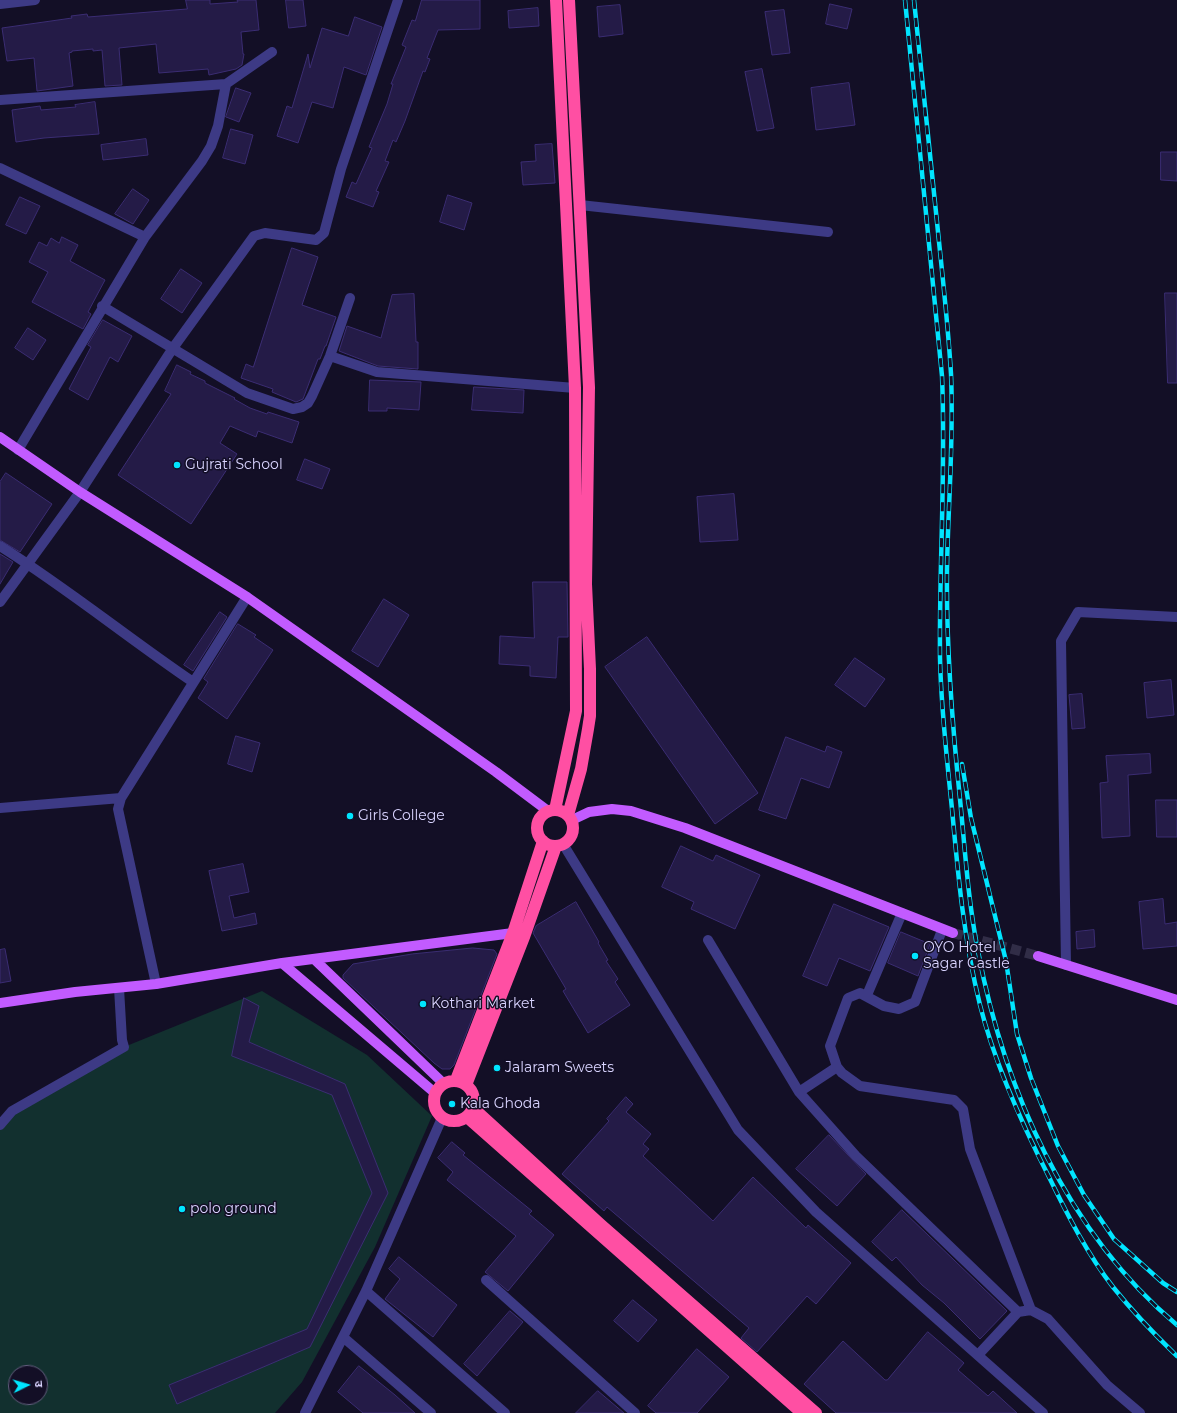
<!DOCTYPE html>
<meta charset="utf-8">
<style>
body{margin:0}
#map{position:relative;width:1177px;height:1413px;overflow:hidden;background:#130f26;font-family:Montserrat,"Noto Sans Devanagari",sans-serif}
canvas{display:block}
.north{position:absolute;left:8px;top:1365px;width:40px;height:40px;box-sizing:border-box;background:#130f26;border:1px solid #625e7d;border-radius:50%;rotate:85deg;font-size:11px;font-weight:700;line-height:16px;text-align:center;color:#d9d4ff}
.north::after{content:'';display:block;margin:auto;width:14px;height:18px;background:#00e5ff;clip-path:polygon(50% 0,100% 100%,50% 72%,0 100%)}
</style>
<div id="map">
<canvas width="1177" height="1413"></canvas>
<div class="north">उ</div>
</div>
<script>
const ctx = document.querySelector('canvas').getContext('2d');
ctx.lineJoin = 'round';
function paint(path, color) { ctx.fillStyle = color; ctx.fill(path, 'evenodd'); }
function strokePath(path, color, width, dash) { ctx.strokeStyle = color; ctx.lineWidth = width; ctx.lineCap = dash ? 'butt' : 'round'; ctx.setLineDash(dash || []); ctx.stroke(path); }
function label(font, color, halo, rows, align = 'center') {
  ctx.font = font + ' Montserrat,sans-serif'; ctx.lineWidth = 3; ctx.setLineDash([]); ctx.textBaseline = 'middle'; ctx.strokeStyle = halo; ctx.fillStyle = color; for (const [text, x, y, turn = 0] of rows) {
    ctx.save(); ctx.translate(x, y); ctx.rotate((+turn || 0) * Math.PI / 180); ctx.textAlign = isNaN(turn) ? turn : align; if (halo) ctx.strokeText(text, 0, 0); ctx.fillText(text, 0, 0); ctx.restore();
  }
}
paint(new Path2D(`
 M262,991L367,1055L432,1116L375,1247L302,1382L275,1413H0V1123L124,1047ZM16,1373H40V1397H16Z`), '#12302f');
const building = new Path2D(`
 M186,0H210V4L238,2L237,0H256L259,30L241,32L243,54H244L242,65L236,69L209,75L208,69L159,73L156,44L119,48L122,85L105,86L102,50L93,51V49L72,51V52L69,53L73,86L37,91L34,58L7,61L2,28L72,18L71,16L87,14L88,17L187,9Z
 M286,0H303L306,26L289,28Z
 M422,0H480V29L438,30L427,58L430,59L425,72L423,71L405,121L396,142L393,140L385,161L389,162L376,191L379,192L373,207L346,197L352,182L356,184L372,148L369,147L387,104L393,84H391L406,47L402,45L412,20L415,21Z
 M830,4L852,9L847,29L826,24Z
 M620,5L623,34L599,37L597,7Z
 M538,8L539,26L509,28L508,11Z
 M784,10L790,53L772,55L765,12Z
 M355,17L382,27L366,75L344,67L333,108L312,102L298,143L277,136L287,106L292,108L308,54L310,68L322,28L348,36Z
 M762,69L774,128L757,131L745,72Z
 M849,83L855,125L816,130L811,88Z
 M236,88L251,93L239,122L226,117Z
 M95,102L99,134L44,138L16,142L12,110L40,106L41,110L76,107L75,105Z
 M231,129L253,135L245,164L223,158Z
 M146,139L148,155L103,160L101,145Z
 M552,144L555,183L523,185L521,162L536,161L535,145Z
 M1161,152H1177V181L1161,180Z
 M133,189L149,200L133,224L115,214Z
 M448,195L472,203L464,230L440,222Z
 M20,197L40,206L26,234L6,225Z
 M62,237L78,245L70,261L105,280L88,312L91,314L83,329L32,302L48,272L29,262L39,242L47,246L51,238L59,243Z
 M292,248L318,257L302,305L336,317L326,346H325L320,359H318L303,399L296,402L272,392L273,389L241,378L246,364L253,367Z
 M181,269L202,283L182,313L161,299Z
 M1165,293H1177V383H1168Z
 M414,294L416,342H418V369L378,366L339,351L347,326L381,338L392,295Z
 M103,320L132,336L118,362L110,357L88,400L69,389L91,347L88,345Z
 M28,328L46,340L33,360L15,348Z
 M177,365L191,372L190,374L205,381V383L235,398L234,399L250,408L267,414L268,412L299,422L292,443L258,431L256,437L230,426L220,443L237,454L191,524L118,475L171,394L165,391Z
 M370,380L421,382L419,410L387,408V411H369Z
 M474,387L524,390L523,413L472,410Z
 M305,459L330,469L322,489L297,480Z
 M6,473L52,504L20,552L0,540V482Z
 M734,494L738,540L700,542L697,497Z
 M0,554L13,562L0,584Z
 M533,582H567L568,637H558L556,678L530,676V666L499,664L500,636L534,638Z
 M384,599L409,615L378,667L352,651Z
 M220,612L227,617L193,671L184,665Z
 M238,624L256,635L254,637L273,650L227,719L198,698L208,682L204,679Z
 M647,637L758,793L715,824L605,667Z
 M855,658L885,679L865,707L835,685Z
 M1171,680L1174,715L1147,718L1144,683Z
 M1082,694L1085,728L1072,729L1069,695Z
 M236,736L260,743L252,772L228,764Z
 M786,737L825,752L827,746L842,752L829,788L801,778L786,819L759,810Z
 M1150,754L1151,773L1128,775L1130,836L1102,838L1100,783L1108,782L1106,756Z
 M1156,800H1177V837H1157Z
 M681,846L713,861L716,855L760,875L735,929L691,909L694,902L662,887Z
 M243,864L249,892L229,896L234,918L255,913L257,924L222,931L209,871Z
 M1163,899L1165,924L1177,922V946L1143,949L1139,902Z
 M576,902L599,942L598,943L608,960L606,961L618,979L615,982L630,1005L588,1033L563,991L566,989L533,933L536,926Z
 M834,904L889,927L870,971L839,958L827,986L803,976Z
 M1094,930L1095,947L1077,949L1076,932Z
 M901,932L930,944L918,976L888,963Z
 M473,948L494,950L497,954L454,1065L450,1069H442L434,1063L343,978V975L353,964L412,954Z
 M5,949L11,981L0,983V950Z
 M244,998L259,1006L249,1042L345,1084L388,1193L310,1347L177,1404L169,1385L307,1329L372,1193L332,1095L232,1056Z
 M626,1097L633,1104L626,1112L651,1134L643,1144L649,1149L643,1156L713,1221L753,1177L806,1228L808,1225L851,1263L816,1304L807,1296L757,1352L741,1338L749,1328L607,1207L604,1211L562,1174L609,1121L607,1119Z
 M829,1135L866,1174L837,1206L796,1169Z
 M452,1142L465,1153L463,1155L532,1211L529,1214L554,1235L508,1291L485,1272L516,1236L447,1180L453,1172L438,1158Z
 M902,1210L1007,1311L980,1339L944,1303L922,1285L896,1257L892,1261L872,1242Z
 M399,1257L457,1305L433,1337L385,1299L400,1279L389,1269Z
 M633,1300L657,1320L638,1342L614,1321Z
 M510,1311L523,1322L477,1376L464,1364Z
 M928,1332L964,1363L958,1370L988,1396L993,1391L1017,1413H836L804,1384L843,1341L885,1380H887Z
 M697,1349L729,1377L697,1413H656L648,1406Z
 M359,1366L395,1395L415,1413H363L338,1392Z
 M598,1391L624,1413H576Z`);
paint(building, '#241b47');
strokePath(building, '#3b2d73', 1);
strokePath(new Path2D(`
 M953,933L1038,956`), '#312d47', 10, [10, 5]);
strokePath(new Path2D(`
 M0,4L35,0
 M0,100L226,84L272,52
 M0,168L145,237
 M580,205L828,232
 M102,306L247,393L293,409L302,407L308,403L312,396L330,356L350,298
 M330,356L377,372L575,388
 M18,450L145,237L202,161L211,146L218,126L226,84
 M0,546C67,588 128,638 193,682
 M0,602L80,492L173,348L254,236L265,233L316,240L324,233L341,169L398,0
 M0,808L121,798
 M563,844L738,1130L816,1212L1043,1413
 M942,930L915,1002L899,1009L884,1006L860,993L848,998L830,1046L837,1067L842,1073L860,1086L954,1100L963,1109L970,1149L1031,1310
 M708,940L799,1092L856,1156L1018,1312
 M1066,965L1061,641L1078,612L1177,617
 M156,984L118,809L121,798L247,597
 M867,995L902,913
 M799,1092L837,1067
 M0,1125L12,1111L124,1047L122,1040L119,988
 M486,1280L635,1413
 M366,1291L505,1413
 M343,1337L431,1413
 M978,1355L1018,1312L1031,1310L1048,1319L1107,1385L1140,1413
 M305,1413L366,1291L442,1118`), '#3d3a85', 10);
strokePath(new Path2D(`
 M0,437L80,492L247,597L496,772L548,811
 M572,820L589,812L612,809L631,811L685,828L953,933
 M1038,956L1177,1000
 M314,959L443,1083
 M282,963L435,1093
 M0,1003L75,992L156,984L282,963L513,933`), '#c25bff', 10);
strokePath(new Path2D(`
 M555,810L576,711L575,388L556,0
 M537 828a18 18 0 1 1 36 0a18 18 0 1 1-36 0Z
 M568,815L581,769L588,729L590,716V669L586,584L589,387L569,0
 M456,1080L513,933L543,841
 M434 1101a20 20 0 1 1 40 0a20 20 0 1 1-40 0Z
 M466,1085L524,937L556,846
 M473,1108L601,1225L816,1413
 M467,1117L802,1413`), '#ff4fa3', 12);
const rail = new Path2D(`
 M905,0L942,376C946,470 939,564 940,658C941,709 947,759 952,809C958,875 964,941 980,1005C995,1065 1022,1124 1050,1179C1068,1216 1088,1255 1113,1287C1133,1312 1154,1334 1177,1356
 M914,0C921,74 929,148 937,222C942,272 948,323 951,374C954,440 948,504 947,569C946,646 952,722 960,799C965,849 968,901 978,951C1004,1089 1067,1233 1177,1325
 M962,764L971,818L1006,961L1017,1034L1031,1078L1058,1146L1084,1195L1114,1239L1163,1283L1177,1292`);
strokePath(rail, '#00e5ff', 4.5);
strokePath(rail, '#130f26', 3, [9]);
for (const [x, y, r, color] of [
 [177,465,4,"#00e5ff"],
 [350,816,4,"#00e5ff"],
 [915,956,4,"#00e5ff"],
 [423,1004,4,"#00e5ff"],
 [497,1068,4,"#00e5ff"],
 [452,1104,4,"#00e5ff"],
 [182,1209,4,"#00e5ff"]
]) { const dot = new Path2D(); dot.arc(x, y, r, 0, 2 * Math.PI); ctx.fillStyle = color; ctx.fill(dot); strokePath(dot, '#130f26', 1.5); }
label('14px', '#d9d4ff', '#130f26', [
 ["Gujrati School",185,465],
 ["Girls College",358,816],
 ["OYO Hotel",923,948],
 ["Sagar Castle",923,964],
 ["Kothari Market",431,1004],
 ["Jalaram Sweets",505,1068],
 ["Kala Ghoda",460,1104],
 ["polo ground",190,1209]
], 'left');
</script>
